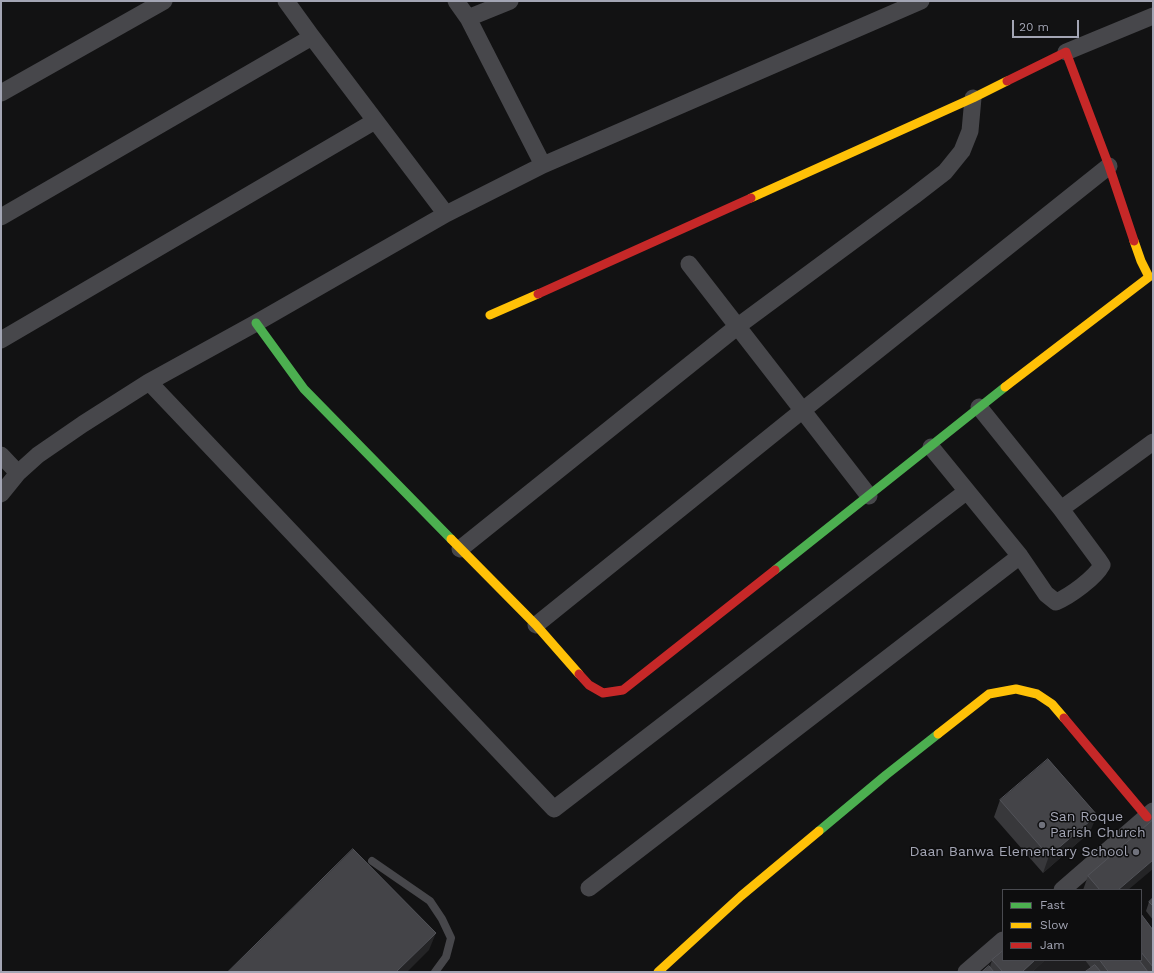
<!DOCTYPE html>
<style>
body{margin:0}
#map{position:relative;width:1154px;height:973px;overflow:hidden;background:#121213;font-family:"Work Sans",sans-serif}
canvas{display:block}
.frame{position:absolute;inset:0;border:2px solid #a3a5b4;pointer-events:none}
.legend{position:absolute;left:1002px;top:889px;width:140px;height:72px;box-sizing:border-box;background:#0d0d0e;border:1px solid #494a50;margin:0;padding:5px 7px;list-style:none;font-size:12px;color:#a3a5b4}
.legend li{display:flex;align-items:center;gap:8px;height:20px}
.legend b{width:20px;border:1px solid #494a50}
.scale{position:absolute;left:1012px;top:20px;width:67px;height:18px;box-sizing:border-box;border:2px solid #a3a5b4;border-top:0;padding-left:5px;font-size:12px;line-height:14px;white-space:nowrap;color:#a3a5b4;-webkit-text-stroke:3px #0d0d0e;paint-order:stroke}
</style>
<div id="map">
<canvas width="1154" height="973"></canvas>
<div class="frame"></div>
<ul class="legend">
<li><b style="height:5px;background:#4caf50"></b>Fast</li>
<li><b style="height:5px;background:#ffc107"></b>Slow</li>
<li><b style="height:5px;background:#c62828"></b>Jam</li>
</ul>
<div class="scale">20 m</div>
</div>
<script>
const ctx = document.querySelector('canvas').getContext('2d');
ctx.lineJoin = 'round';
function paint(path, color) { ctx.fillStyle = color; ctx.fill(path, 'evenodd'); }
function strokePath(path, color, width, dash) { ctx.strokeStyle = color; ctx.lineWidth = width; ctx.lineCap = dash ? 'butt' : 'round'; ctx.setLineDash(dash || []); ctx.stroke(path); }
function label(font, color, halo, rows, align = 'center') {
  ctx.font = font + ' "Work Sans",sans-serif'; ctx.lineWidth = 3; ctx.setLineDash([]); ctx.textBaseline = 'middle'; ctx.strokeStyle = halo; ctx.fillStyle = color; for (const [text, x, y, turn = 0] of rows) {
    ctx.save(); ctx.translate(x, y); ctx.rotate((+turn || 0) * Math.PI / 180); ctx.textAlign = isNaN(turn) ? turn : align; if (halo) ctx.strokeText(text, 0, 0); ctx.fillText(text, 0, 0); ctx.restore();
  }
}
paint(new Path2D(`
 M1003,952V960H1141L1153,972H980Z`), '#1f1f21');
strokePath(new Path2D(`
 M372,861L430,901L442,919L451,938L446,957L435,972`), '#47474b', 8);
strokePath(new Path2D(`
 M286,1L312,37L446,214
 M456,1L468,18L543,165
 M468,18L510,1
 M1066,52L1153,16
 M1,93L164,1
 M1,217L312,37
 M689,264L869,496
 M1,340L375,121
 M149,382L554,809L967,491
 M931,447L1020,556L1046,594L1056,602C1070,596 1095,578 1102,565L1098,559L1061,509L979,407
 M1,455L18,473
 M1,494L18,473L38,455L83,424L149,382L256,323L446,214L543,165L921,1
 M1061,509L1153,442
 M460,549L738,326L914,196L945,172L962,151L970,131L973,98
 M536,625L803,410L1109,166
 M589,888L1020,556
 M1062,890L1153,811
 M966,972L1003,940`), '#47474b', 17);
strokePath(new Path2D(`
 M256,323L304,389L451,539
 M775,570L1005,387
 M819,831L886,775L938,734`), '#4caf50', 9);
strokePath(new Path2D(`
 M751,198L973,98L1007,81
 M490,315L538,294
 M1005,387L1149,277L1141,261L1134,241
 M451,539L536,625L579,674
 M938,734L989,694L1016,689L1037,694L1052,704L1064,718
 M658,972L741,896L819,831`), '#ffc107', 9);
strokePath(new Path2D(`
 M1007,81L1066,52L1109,166L1134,241
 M538,294L751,198
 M579,674L589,685L603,693L623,690L775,570
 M1064,718L1147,817`), '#c62828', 9);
paint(new Path2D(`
 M1000,800L1090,832L1043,873L994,817Z
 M1088,876L1128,890H1083Z
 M1153,898V920L1146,911L1149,902Z
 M1141,914L1153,930V972H1085L1091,968L1085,960H1141Z
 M992,960H1045L1032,972H982L990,967Z`), '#38383b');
paint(new Path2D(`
 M1097,815L1090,832L1043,873L1049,856Z
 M1153,860V869L1128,890H1118Z
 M436,933L429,950L407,972H396Z
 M1035,960H1045L1032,972H1022Z`), '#242426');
const building = new Path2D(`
 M1048,759L1097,815L1049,856L1000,800Z
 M1153,820V860L1118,890H1100L1088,876Z
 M353,849L436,933L396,972H228Z
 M1153,898V906L1149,902Z
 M1141,914L1153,930V967L1141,952Z
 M1003,951V960H1035L1022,972H1003L992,960Z
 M1100,960H1139L1148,972H1109Z
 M1095,965L1101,972H1085Z
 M989,966L994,972H982Z`);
paint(building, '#444448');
strokePath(building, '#525359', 1);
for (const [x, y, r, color] of [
 [1042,825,4,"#70727c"],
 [1136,852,4,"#70727c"]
]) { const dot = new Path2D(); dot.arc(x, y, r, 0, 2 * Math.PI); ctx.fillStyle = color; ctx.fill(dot); strokePath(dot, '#0d0d0e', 1.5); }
label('14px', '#a3a5b4', '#0d0d0e', [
 ["San Roque",1050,817],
 ["Parish Church",1050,833],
 ["Daan Banwa Elementary School",1128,852,"right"]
], 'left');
</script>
